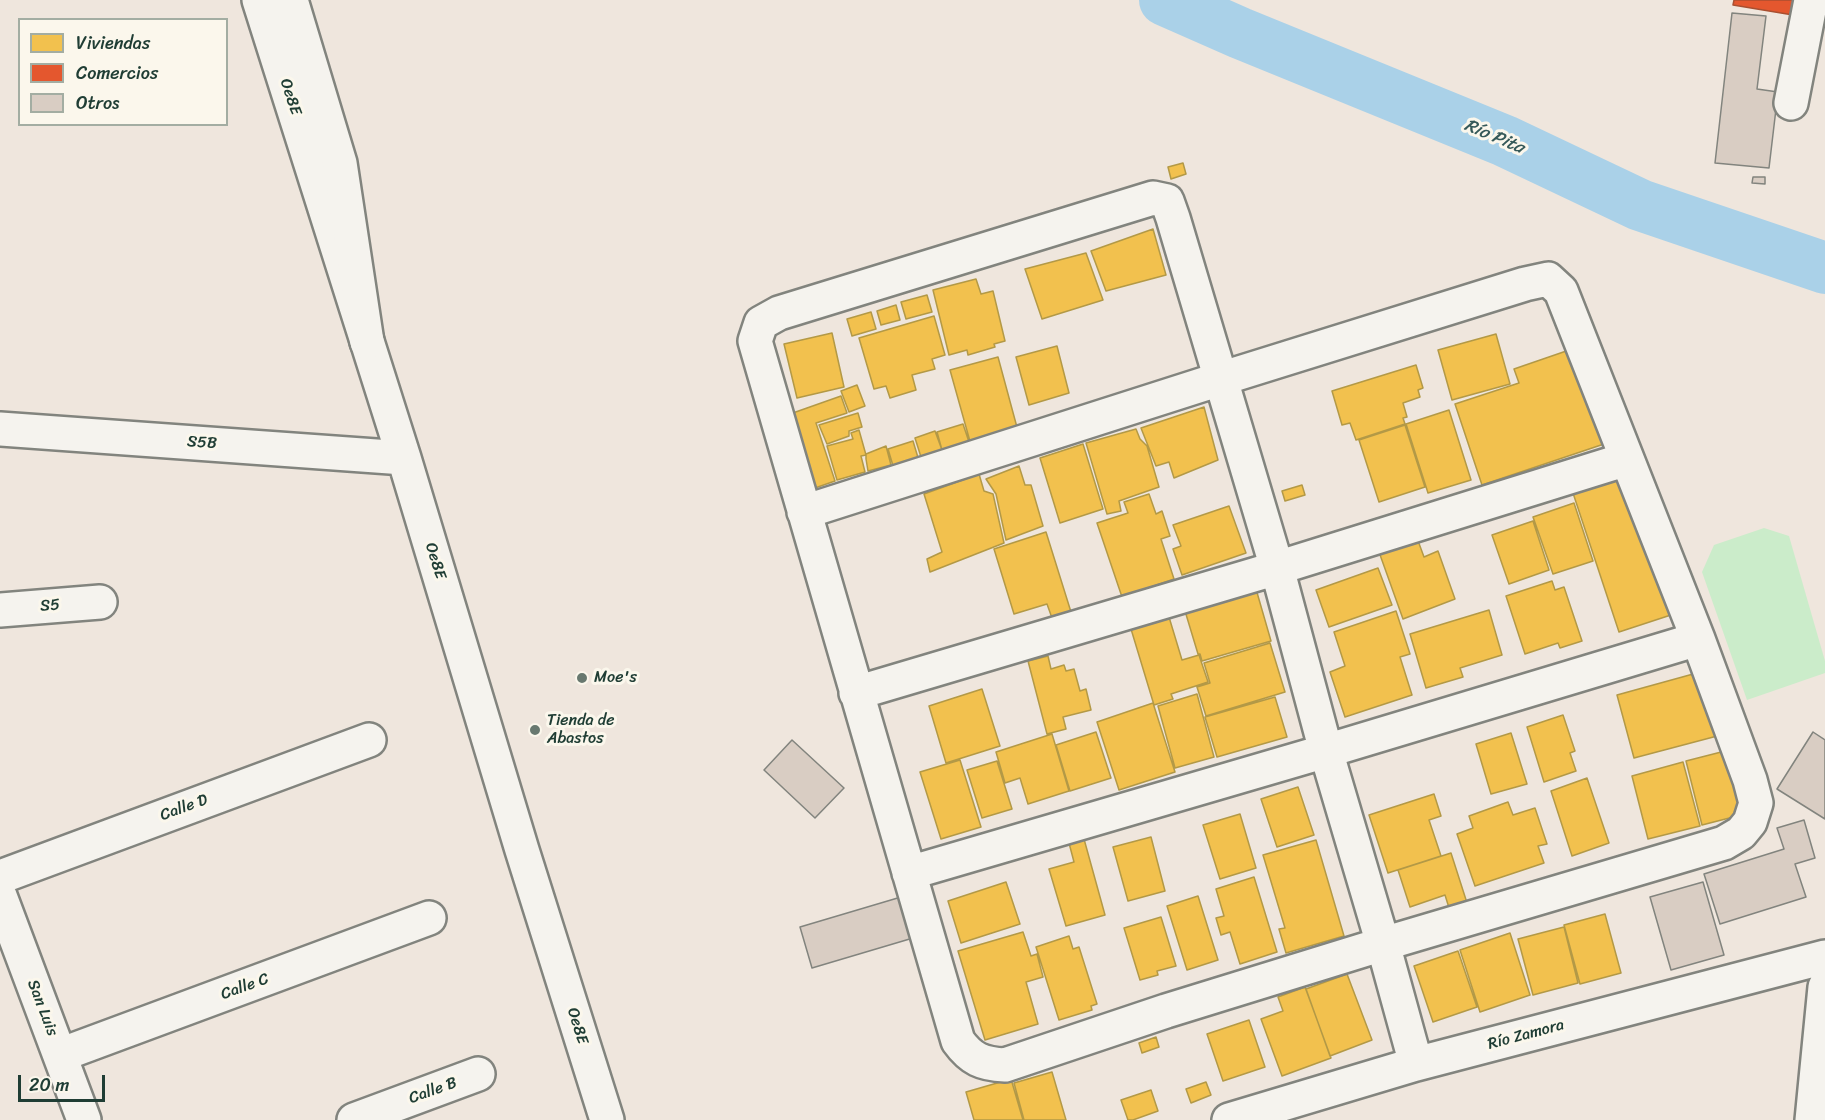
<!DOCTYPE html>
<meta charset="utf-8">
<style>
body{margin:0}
#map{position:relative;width:1825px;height:1120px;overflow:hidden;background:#efe6dd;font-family:Sriracha,sans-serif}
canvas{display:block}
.legend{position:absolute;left:18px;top:18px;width:210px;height:108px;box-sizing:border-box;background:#fbf7ec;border:2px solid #a3ada2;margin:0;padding:8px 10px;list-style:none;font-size:18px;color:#1f3d34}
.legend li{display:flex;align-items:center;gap:12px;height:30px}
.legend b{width:30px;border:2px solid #a3ada2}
.scale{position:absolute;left:18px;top:1075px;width:87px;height:27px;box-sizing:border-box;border:3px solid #1f3d34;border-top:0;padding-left:8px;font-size:18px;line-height:21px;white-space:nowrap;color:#1f3d34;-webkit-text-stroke:4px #fbf7ec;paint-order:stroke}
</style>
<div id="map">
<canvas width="1825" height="1120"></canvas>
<ul class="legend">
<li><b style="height:16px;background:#f2c14e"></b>Viviendas</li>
<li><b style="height:16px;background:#e4572e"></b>Comercios</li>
<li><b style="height:16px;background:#d9cdc3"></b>Otros</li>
</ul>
<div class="scale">20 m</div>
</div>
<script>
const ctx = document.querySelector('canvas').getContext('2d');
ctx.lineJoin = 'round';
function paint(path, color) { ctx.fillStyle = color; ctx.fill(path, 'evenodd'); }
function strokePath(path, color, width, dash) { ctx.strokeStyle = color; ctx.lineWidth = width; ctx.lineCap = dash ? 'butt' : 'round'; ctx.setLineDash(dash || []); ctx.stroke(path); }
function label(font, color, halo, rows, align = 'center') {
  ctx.font = font + ' Sriracha,sans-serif'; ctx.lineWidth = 6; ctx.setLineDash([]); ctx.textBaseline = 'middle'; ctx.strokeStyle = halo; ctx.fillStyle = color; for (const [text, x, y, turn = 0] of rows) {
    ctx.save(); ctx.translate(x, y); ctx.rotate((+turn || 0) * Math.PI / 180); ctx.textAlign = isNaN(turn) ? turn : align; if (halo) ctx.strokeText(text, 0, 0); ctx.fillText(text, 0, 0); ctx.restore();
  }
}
paint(new Path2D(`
 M1764,528L1789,536L1825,661V673L1747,700L1702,572L1714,545Z`), '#cbecca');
const homes = new Path2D(`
 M1183,163L1186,174L1171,179L1168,167Z
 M1153,229L1166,275L1106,291L1091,251Z
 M1086,253L1103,300L1042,319L1025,269Z
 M976,279L981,294L993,291L1005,341L994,344L995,347L968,355L967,350L949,355L933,290Z
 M927,295L932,312L906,319L901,302Z
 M896,305L900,320L881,325L877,311Z
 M871,312L876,329L852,336L847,319Z
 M934,316L945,355L932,359L935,369L912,375L916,390L890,398L886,386L874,389L859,338Z
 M832,333L844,387L797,398L784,344Z
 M1496,334L1510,384L1452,400L1438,350Z
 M1057,346L1069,393L1029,405L1016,357Z
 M1575,348L1613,441L1482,485L1455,404L1519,383L1514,369Z
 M998,357L1018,431L971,445L950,370Z
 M1416,365L1423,388L1418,390L1420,397L1403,403L1407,417L1403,418L1405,424L1356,440L1350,423L1342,425L1332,391Z
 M857,385L865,406L849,412L841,391Z
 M841,396L847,413L816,423L835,481L815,488L790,414Z
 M1204,407L1218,460L1174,478L1169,462L1156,466L1141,428Z
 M1449,410L1471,480L1428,493L1406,424Z
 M858,413L862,427L849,431V436L827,444L819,425Z
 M963,424L969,442L942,450L937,432Z
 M1405,425L1425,487L1379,502L1359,440Z
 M1136,429L1140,439L1147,446L1159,487L1119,501L1121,511L1107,514L1086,443Z
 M859,430L866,455L861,456L865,472L837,480L827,446L853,439L851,433Z
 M935,431L942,450L921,457L915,438Z
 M913,441L919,461L894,469L888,449Z
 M1083,444L1103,509L1060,523L1040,458Z
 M886,446L891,465L868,471L866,459V454Z
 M1019,466L1025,485H1031L1043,526L1006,540L996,494L986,479Z
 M1631,471L1677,613L1619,632L1572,490Z
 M979,474L984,491L993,494L1004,543L930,572L927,559L942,552L924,494Z
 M1302,485L1305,495L1285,501L1282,491Z
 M1149,494L1156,514L1162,511L1170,536L1161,539L1174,579L1122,597L1097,523L1128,513L1124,502Z
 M1574,503L1593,561L1553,574L1533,517Z
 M1229,506L1246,553L1182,575L1173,549L1181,546L1173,525Z
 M1533,521L1549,570L1509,584L1492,535Z
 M1046,532L1071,612L1052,618L1047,604L1014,614L994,549Z
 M1417,538L1424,557L1438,551L1455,599L1403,619L1379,552Z
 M1378,568L1392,605L1329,627L1316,590Z
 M1552,581L1555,590L1564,587L1582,641L1560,648L1558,643L1525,654L1506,596Z
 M1256,589L1271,641L1202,661L1200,654H1198L1185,611Z
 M1489,610L1502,655L1460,668L1463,677L1426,688L1410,634Z
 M1396,611L1410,654L1400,657L1412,695L1345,717L1330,672L1345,666L1334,632Z
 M1169,617L1182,660L1199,655L1208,682L1171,694L1173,699L1154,705L1131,629Z
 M1270,643L1285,692L1206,716L1197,687L1210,683L1204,663Z
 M1048,656L1051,669L1064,665L1066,671L1074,669L1080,691L1086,689L1091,710L1063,717L1066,729L1047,734L1028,661Z
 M1704,671L1721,735L1634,758L1617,695Z
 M982,689L1000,746L946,763L929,706Z
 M1197,694L1214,757L1175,768L1158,706Z
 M1275,697L1287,737L1217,757L1205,717Z
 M1153,703L1175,772L1119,790L1097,722Z
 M1563,715L1575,751L1570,753L1576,771L1544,782L1527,727Z
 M1096,732L1111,778L1070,791L1056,745Z
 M1511,733L1527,784L1491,794L1476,744Z
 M1052,734L1069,791L1028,804L1020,778L1005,783L996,752Z
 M1729,750L1745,814L1702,825L1686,761Z
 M960,760L981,827L941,839L920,772Z
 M997,761L1012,809L982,818L967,770Z
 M1683,762L1700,826L1648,839L1632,776Z
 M1587,778L1609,843L1572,856L1551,791Z
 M1298,787L1314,835L1277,847L1261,799Z
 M1434,794L1441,816L1429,820L1441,856L1388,873L1369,815Z
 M1508,802L1513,815L1535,808L1547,844L1538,846L1544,863L1475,886L1457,834L1473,828L1469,816Z
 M1240,814L1256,868L1220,879L1203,825Z
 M1151,837L1165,891L1128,901L1113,847Z
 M1084,839L1105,915L1066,926L1049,869L1074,862L1069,843Z
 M1316,840L1344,936L1286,953L1279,929L1285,928L1263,855Z
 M1451,853L1468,906L1450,911L1445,895L1410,907L1398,870Z
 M1254,877L1277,952L1240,964L1230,932L1221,935L1216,918L1224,916L1216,889Z
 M1006,882L1020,924L961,943L948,901Z
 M1198,896L1218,960L1187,970L1167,906Z
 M1605,914L1621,973L1580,984L1564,925Z
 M1161,917L1176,966L1157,971L1158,975L1140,980L1124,928Z
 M1564,927L1578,983L1533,995L1518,939Z
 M1023,932L1031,956L1037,954L1043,977L1026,982L1038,1024L985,1040L958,951Z
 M1510,933L1530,995L1480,1012L1460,950Z
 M1069,936L1073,949L1079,947L1097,1004L1091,1006L1092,1010L1059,1020L1036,947Z
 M1458,951L1477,1007L1433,1022L1414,966Z
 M1347,974L1372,1040L1330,1056L1306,989Z
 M1305,987L1331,1058L1282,1076L1261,1019L1283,1011L1278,997Z
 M1249,1020L1265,1067L1223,1081L1207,1034Z
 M1156,1037L1159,1047L1142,1053L1139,1043Z
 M1052,1072L1066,1120H1024L1014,1083Z
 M1011,1079L1023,1120H974L966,1092Z
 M1206,1082L1211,1095L1191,1103L1186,1089Z
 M1151,1090L1158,1111L1133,1120H1128L1121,1100Z`);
paint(homes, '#f2c14e');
strokePath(homes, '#b39946', 1.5);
const shops = new Path2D(`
 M1734,0H1796L1793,15L1733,5Z`);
paint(shops, '#e4572e');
strokePath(shops, '#a94f30', 1.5);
strokePath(new Path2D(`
 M1165,0L1240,33L1505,141L1640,205L1825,268`), '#aad1e8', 52);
const building = new Path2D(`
 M1732,13L1766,16L1757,89L1778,92L1769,168L1715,163Z
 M1753,177H1765V184L1752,183Z
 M1813,732L1825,740V819L1777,789Z
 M792,740L844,788L815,818L764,770Z
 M1804,820L1815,858L1795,864L1806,897L1720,924L1704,874L1784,849L1777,828Z
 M1703,882L1724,955L1671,970L1650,897Z
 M901,897L913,938L812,968L800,927Z`);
paint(building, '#d9cdc3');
strokePath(building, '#82847e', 1.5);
const minor = new Path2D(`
 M259,0L404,458L522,850L607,1120
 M1791,103L1811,0
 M0,429L404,458
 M804,512L1220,379L1525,284L1548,279L1561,291L1698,639L1750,780L1756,803L1750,822L1741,833L1724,843L1383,944L1166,1011L1005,1065C982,1064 971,1059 958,1041L755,341L761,323L779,313L1153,198L1167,201L1173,218L1277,568L1326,751L1383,944L1416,1064
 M0,610L100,602
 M856,693L1277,568L1627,459
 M909,873L1326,751L1698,639
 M0,877L369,740
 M0,896L84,1120
 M60,1055L429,918
 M354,1120L478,1074
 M1229,1120L1416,1064L1825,957
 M1812,1120L1825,987`);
const highway = new Path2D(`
 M291,0L340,163L367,342`);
strokePath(minor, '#82847e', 38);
strokePath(highway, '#82847e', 38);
strokePath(minor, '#f5f3ee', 33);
strokePath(highway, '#f5f3ee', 33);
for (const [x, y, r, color] of [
 [582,678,6,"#68786f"],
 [535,730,6,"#68786f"]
]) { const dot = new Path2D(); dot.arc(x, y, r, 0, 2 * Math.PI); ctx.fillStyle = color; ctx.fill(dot); strokePath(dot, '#fbf7ec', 2); }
label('16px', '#1f3d34', '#fbf7ec', [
 ["Oe8E",290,97,72],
 ["S5B",202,443,4],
 ["Oe8E",435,561,73],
 ["S5",50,606,-5],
 ["Calle D",184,808,-20],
 ["Calle C",245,987,-20],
 ["San Luis",42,1008,69],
 ["Oe8E",577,1026,73],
 ["Río Zamora",1526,1035,-15],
 ["Calle B",433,1091,-20]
]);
label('16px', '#1f3d34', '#fbf7ec', [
 ["Moe's",594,678],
 ["Tienda de",547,721],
 ["Abastos",547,739]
], 'left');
label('italic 18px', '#355959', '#fbf7ec', [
 ["Río Pita",1494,137,23]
]);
</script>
